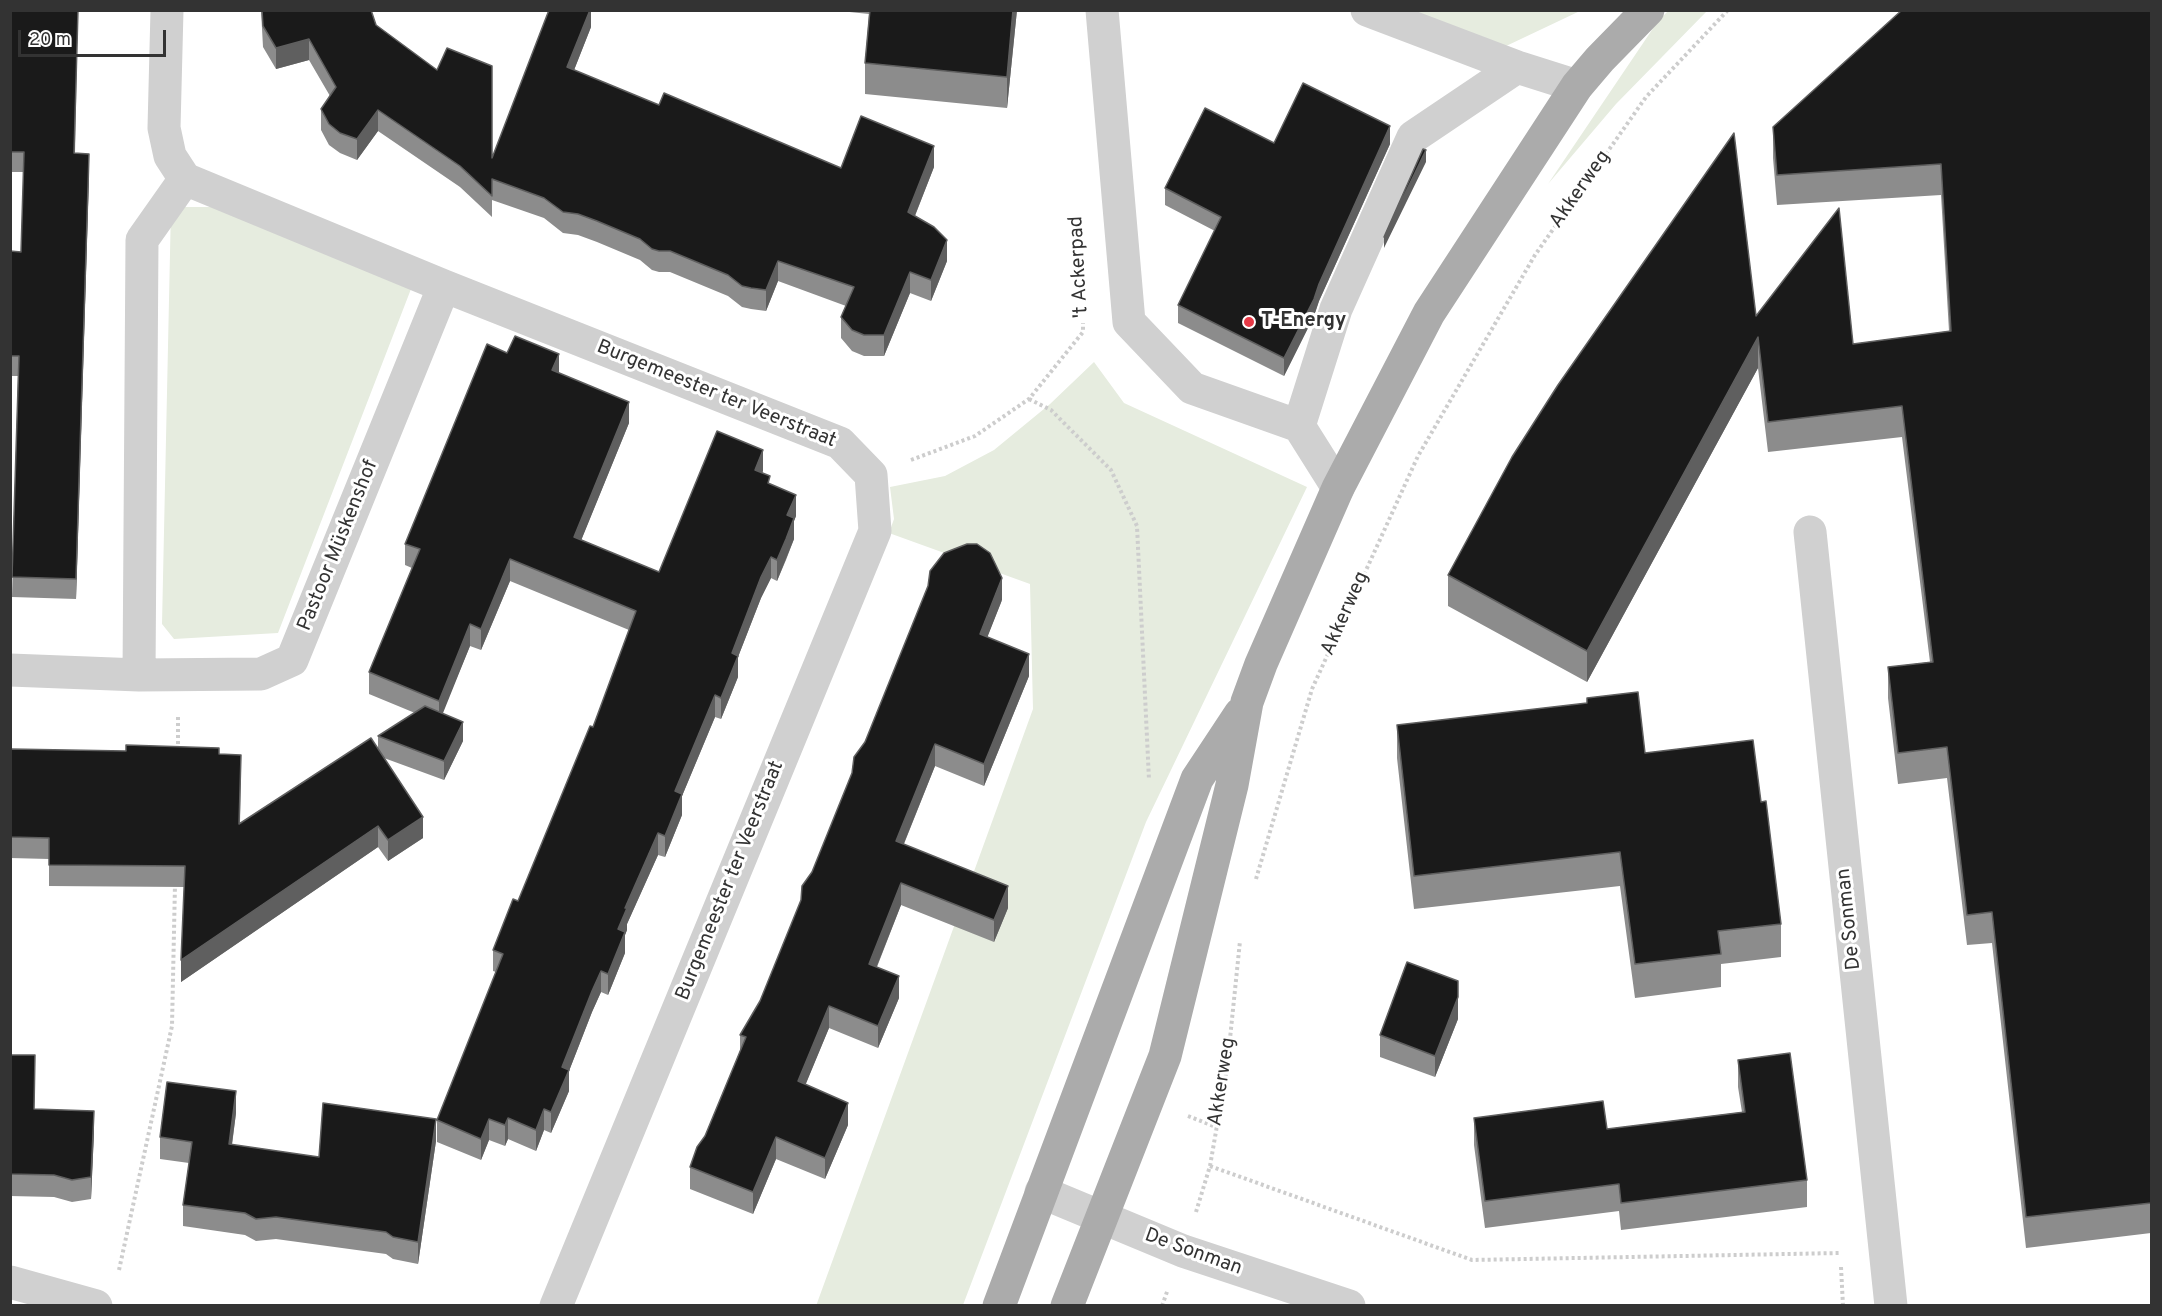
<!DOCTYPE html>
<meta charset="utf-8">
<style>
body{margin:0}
#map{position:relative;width:2162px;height:1316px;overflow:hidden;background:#fff;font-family:Overpass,sans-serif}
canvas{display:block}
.frame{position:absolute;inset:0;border:12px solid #333;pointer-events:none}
.scale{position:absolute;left:18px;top:30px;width:148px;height:27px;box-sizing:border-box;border:3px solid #333;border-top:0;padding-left:8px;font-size:18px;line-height:21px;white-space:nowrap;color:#333;-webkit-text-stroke:4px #fff;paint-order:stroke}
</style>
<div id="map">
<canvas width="2162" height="1316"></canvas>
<div class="frame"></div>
<div class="scale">20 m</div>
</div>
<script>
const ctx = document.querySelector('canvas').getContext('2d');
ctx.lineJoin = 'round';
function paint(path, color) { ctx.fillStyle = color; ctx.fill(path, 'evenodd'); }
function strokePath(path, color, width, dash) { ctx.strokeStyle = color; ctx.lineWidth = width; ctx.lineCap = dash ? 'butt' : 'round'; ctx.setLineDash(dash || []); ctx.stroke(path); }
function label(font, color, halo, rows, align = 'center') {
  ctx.font = font + ' Overpass,sans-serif'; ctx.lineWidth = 6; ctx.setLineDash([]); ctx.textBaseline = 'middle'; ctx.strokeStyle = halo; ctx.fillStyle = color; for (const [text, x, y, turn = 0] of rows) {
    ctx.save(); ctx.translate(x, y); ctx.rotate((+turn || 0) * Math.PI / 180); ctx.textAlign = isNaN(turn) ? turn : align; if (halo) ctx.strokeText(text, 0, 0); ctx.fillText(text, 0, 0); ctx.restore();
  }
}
paint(new Path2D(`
 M1412,11H1580L1504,47Z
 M1668,11H1707L1616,104L1548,184L1658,21Z
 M171,207H215L411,289L278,633L174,639L162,624Z
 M1094,362L1124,403L1307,487L1146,822L963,1305L816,1306L1033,709L1030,584L889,533L894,519L890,487L945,476L994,450L1050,404Z`), '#e6ecdf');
strokePath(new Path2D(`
 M1029,399L1051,410L1111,470L1137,526L1149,780
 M911,460L975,436L1029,399L1083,332V323
 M178,750V716
 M1256,879L1312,689L1418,456L1535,255L1646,97L1728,10
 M1188,1116L1216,1127
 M1210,1166L1472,1260L1840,1253
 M1196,1212L1210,1166L1227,1068L1240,941
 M1841,1267L1843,1306
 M119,1270L172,1026L175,884
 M1162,1306L1168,1289`), '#cdcdcd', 4, [3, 3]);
strokePath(new Path2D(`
 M167,10L164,128L170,156L185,179L444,286L840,443L871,475L875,531L556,1306
 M1102,10L1129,322L1192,388L1299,426L1338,488
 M1367,10L1517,67L1577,86
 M1299,426L1336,309L1413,137L1517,67
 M1810,532L1891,1306
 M10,670L139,675L261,674L292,660L444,286
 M139,675L142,240L185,179
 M1041,1192L1183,1251L1349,1306
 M10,1282L96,1306`), '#d0d0d0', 33);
strokePath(new Path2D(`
 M999,1306L1197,779L1240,714
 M1067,1306L1165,1056L1232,785L1247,702L1261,664L1338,488L1429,313L1577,86L1600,59L1648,10`), '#ababab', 33);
paint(new Path2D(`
 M10,10H78L75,153L89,174L76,599L12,597L18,376H10V251L21,252L24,172H10Z
 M261,10L376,25L492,158L591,10V27L574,70L659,105L841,168L934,167L915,216L947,261L931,301L910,293L884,356H864L852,351L841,338V317L846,306L778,281L766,311L751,309L742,307L728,296L670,272H659L652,270L640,260L597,242L578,235L563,233L544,218L492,200V217L460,187L378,131L357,160L340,153L329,145L321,130V109L330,96L309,60L276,69L263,47Z
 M830,10H1017L1007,108L865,94V63L869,14Z
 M2151,10V1233L2026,1248L1992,943L1967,945L1947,778L1898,784L1888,698V667L1930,662L1902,437L1768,452L1758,368L1587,682L1448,606V575L1756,316L1853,344L1949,331L1941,195L1777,205L1773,158V127Z
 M1274,143L1390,144L1319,301L1314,316L1284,376L1178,323V305L1215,231L1165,205V188Z
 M507,353L559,373L629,423L581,540L659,572L763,471L762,473L770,484L796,516L794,521V539L786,560L777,581L771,578L761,598L738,657V677L721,719L715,717L682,796V815L665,857L658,855L627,924V930L625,935V953L608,995L601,992L592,1012L569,1071V1091L551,1133L544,1130L536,1151L508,1139L505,1146L489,1140L481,1160L437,1142V1120L496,972L493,971V950L518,901L593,727L629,630L510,581L481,650L470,646L442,713L463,741L444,780L384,758L423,838L388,861L378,847L181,982L184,887L49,886V859L10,858V749L219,754L241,776L240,823L378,748V736L415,713L369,694V672L412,568L405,565V544Z
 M1002,600L987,637L1029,676L984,786L935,766L904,844L1008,908L994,942L901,905L877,967L899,998L878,1048L829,1028L805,1085L848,1125L825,1179L776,1159L753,1214L690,1189V1167L705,1136L740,1051V1035Z
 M1397,725L1645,753L1761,802L1781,924V957L1721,964V987L1635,998L1620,886L1414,909L1397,758Z
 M1458,1019L1435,1077L1380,1057V1035Z
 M10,1055L35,1077L34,1109L94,1132L91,1199L72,1202L54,1197L10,1196Z
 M1738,1060L1807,1180V1207L1621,1230L1619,1211L1485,1228L1474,1145V1118L1607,1129L1742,1112L1738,1087Z
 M236,1113L232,1145L319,1157L436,1141L418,1264L393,1259L386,1254L276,1239L256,1241L245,1235L183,1226V1205L189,1163L160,1159V1137Z`), '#8c8c8c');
paint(new Path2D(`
 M590,10H591V27L567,88V67Z
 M1013,10H1017L1007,108V77Z
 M309,39V60L276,69V48Z
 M378,110V131L357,160V139Z
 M1390,126V144L1319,301L1314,316L1284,376V358L1319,284Z
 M934,146V167L908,233V212Z
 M1426,150V162L1384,248V237Z
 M89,154V174L76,599V579Z
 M947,240V261L931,301V280Z
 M778,261V281L766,311V290Z
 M910,272V293L884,356V335Z
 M1758,337V368L1587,682V651Z
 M559,354V375L552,370Z
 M629,402V423L574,558V537Z
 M763,450V471L755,492V470Z
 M796,495V516L794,521V539L777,581V560L787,515Z
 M771,557V578L761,598L738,657V677L721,719V698L732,653L761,577Z
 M510,559V581L481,650V629Z
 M1002,578V600L980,656V634Z
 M470,624V646L439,723V701Z
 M1029,654V676L984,786V764Z
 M715,695V717L682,796V815L665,857V836L675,791Z
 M463,722V741L444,780V761Z
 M935,744V766L896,863V841Z
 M423,817V838L388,861V840Z
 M378,826V847L181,982V960Z
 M658,833V855L627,924V930L625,935V953L608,995V974L618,929L625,908Z
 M901,883V905L869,986V964Z
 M1008,886V908L994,942V920Z
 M601,971V992L592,1012L569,1071V1091L551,1133V1112L562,1067L592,991Z
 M899,976V998L878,1048V1026Z
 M1458,997V1019L1435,1077V1056Z
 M829,1006V1028L798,1103V1081Z
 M236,1091V1113L229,1166V1144Z
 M848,1103V1125L825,1179V1158Z
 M544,1109V1130L536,1151V1130Z
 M94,1111V1132L91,1199V1177Z
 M508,1118V1139L505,1146V1125Z
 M436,1119V1141L418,1264V1242Z
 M489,1119V1140L481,1160V1139Z
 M776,1137V1159L753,1214V1192Z`), '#5f5f5f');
const building = new Path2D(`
 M10,10H78L74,153L89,154L76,579L12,577L19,356H10V251L21,252L24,152H10Z
 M262,10H371L376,25L437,70L447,48L492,66V158L549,10H590L567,67L659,105L664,93L841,168L861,116L934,146L908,212L934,227L947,240L931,280L910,272L884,335H864L852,330L841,317L854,287L778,261L766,290L751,288L742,286L728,275L670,251H659L652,249L640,239L597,221L578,214L563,212L544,198L492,179V196L460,166L378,110L357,139L340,133L329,124L321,109L336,87L309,39L276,48L263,26Z
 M870,10H1013L1007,77L865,63Z
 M1902,10H2151V1203L2026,1217L1992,912L1967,915L1947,747L1898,753L1888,667L1933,662L1902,406L1768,422L1758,337L1587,651L1448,575L1512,457L1558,385L1734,133L1756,316L1839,208L1853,344L1951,331L1941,164L1777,175L1773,127Z
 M1303,83L1390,126L1319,284L1314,299L1284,358L1178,305L1221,217L1165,188L1205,108L1274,143Z
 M1423,149L1426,150L1384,237Z
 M515,336L559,354L552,370L629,402L574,537L659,572L717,431L763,450L755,470L770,476L768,483L796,495L787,515L794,518L786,539L777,560L771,557L761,577L732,653L738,656L721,698L715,695L675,791L682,794L665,836L658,833L625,908H627L618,929L625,932L608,974L601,971L592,991L562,1067L569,1070L551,1112L544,1109L536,1130L508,1118L505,1125L489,1119L481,1139L437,1120L503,954L493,950L513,899L518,901L590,726L593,727L636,611L510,559L481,629L470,624L439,701L369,672L420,549L405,544L487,344L507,353Z
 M967,544H977L990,553L1002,578L980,634L1029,654L984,764L935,744L896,841L1008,886L994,920L901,883L869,964L899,976L878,1026L829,1006L798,1081L848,1103L825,1158L776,1137L753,1192L690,1167L697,1147L705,1136L746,1037L740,1035L760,1001L801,900L802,886L812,872L852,773L854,757L865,742L888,685L928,586L930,571L944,553Z
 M1638,692L1645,753L1753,740L1761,802L1766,801L1781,924L1718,931L1721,954L1635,964L1620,852L1414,876L1397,725L1587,703V698Z
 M425,706L463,722L444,761L378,736Z
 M371,738L423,817L388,840L378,826L181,960L185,866L49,865V838L10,837V749L126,751V745L219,748V754L241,755L239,824Z
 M1407,962L1458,981V997L1435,1056L1380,1035Z
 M1790,1053L1807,1180L1621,1203L1619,1184L1485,1201L1474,1118L1603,1101L1607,1129L1745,1112L1738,1060Z
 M10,1055H35L34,1109L94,1111L91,1177L72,1180L54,1175L10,1174Z
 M167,1082L236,1091L229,1144L319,1157L323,1103L436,1119L418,1242L393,1237L386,1232L276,1217L256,1219L245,1213L183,1205L192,1142L160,1137Z`);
paint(building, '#1a1a1a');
strokePath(building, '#5f5f5f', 1.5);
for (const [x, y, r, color] of [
 [1249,322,6,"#e63946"]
]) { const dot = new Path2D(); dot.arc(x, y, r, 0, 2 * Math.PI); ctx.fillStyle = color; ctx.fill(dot); strokePath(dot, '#fff', 2); }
label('20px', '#333', '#fff', [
 ["Akkerweg",1581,190,-55],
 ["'t Ackerpad",1080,267,-93],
 ["Burgemeester ter Veerstraat",716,395,22],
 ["Pastoor Müskenshof",339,546,-68],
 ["Akkerweg",1346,614,-66],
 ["Burgemeester ter Veerstraat",731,881,-68],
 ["De Sonman",1850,919,-96],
 ["Akkerweg",1223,1082,-81],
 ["De Sonman",1193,1253,20]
]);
label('bold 20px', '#333', '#fff', [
 ["T-Energy",1261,322]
], 'left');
</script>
